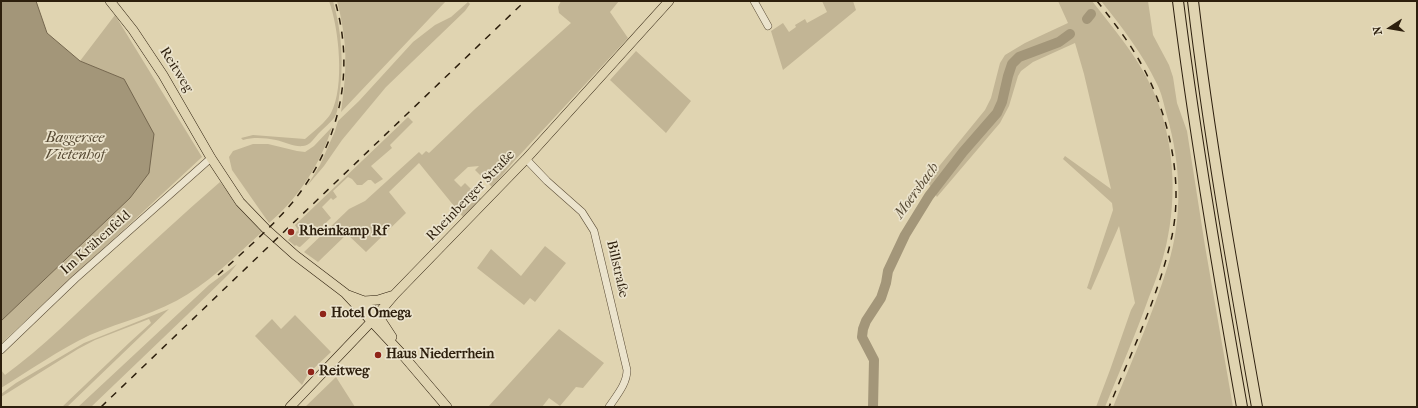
<!DOCTYPE html>
<meta charset="utf-8">
<style>
body{margin:0}
#map{position:relative;width:1418px;height:408px;overflow:hidden;background:#e0d4b1;font-family:"IM FELL French Canon",serif}
canvas{display:block}
.frame{position:absolute;inset:0;border:2px solid #2d1f0d;pointer-events:none}
.north{position:absolute;left:1370px;top:8px;width:40px;height:40px;-webkit-text-stroke:3px #ebe3cc;paint-order:stroke;rotate:258deg;font-size:11px;font-weight:700;line-height:16px;text-align:center;color:#2d1f0d}
.north::after{content:'';display:block;margin:auto;width:14px;height:18px;background:#2d1f0d;clip-path:polygon(50% 0,100% 100%,50% 72%,0 100%)}
</style>
<div id="map">
<canvas width="1418" height="408"></canvas>
<div class="frame"></div>
<div class="north">N</div>
</div>
<script>
const ctx = document.querySelector('canvas').getContext('2d');
ctx.lineJoin = 'round';
function paint(path, color) { ctx.fillStyle = color; ctx.fill(path, 'evenodd'); }
function strokePath(path, color, width, dash) { ctx.strokeStyle = color; ctx.lineWidth = width; ctx.lineCap = dash ? 'butt' : 'round'; ctx.setLineDash(dash || []); ctx.stroke(path); }
function label(font, color, halo, rows, align = 'center') {
  ctx.font = font + ' "IM FELL French Canon",serif'; ctx.lineWidth = 3.5; ctx.setLineDash([]); ctx.textBaseline = 'middle'; ctx.strokeStyle = halo; ctx.fillStyle = color; for (const [text, x, y, turn = 0] of rows) {
    ctx.save(); ctx.translate(x, y); ctx.rotate((+turn || 0) * Math.PI / 180); ctx.textAlign = isNaN(turn) ? turn : align; if (halo) ctx.strokeText(text, 0, 0); ctx.fillText(text, 0, 0); ctx.restore();
  }
}
paint(new Path2D(`
 M329,1H333C342,32 344,65 339,97C338,104 338,113 334,118C330,123 324,128 319,133C315,137 310,146 303,146C294,147 285,142 276,140C265,138 254,137 243,140L241,138L253,135L305,139C312,133 327,121 331,113C345,87 339,28 329,1Z
 M337,1H446L341,112C347,70 348,43 337,1Z
 M561,1H619L610,12L628,38L516,159L492,187L475,170L479,166L468,167L454,180L461,187L465,183L481,199L463,217L419,163L389,192L406,213L366,252L347,234L318,262L304,252L349,209L365,201L419,152L422,155L426,151L429,153L475,109L571,23L559,13L558,7Z
 M822,1H853L856,10L783,70L771,31L783,23L789,32L796,27L795,25L805,19L807,23L827,12Z
 M1058,1H1092C1114,29 1137,56 1152,88C1174,136 1178,195 1166,246C1162,263 1156,280 1149,297C1136,334 1120,370 1105,407H1096L1110,370L1131,310L1135,303L1119,226L1091,290L1087,288L1113,210L1112,203L1063,159L1065,156L1111,189L1084,74L1075,43L1033,62L1021,71L1018,76L1009,106L1000,123L937,197L927,181L985,110L991,98L1000,63L1005,55L1025,43L1068,23Z
 M1101,1H1148L1153,35L1169,65L1173,77L1177,103L1187,131L1205,246L1233,407H1113C1132,360 1153,314 1168,265C1183,217 1181,164 1167,116C1164,105 1162,94 1157,84C1142,53 1122,27 1101,1Z
 M468,2L470,4L465,11L386,87L342,140L324,166L307,186L320,165L335,131L338,121L359,101L413,42L435,25L451,17Z
 M115,15L202,157L8,337L1,345V321L130,198L124,79L80,61Z
 M636,51L691,101L666,133L610,80Z
 M408,117L413,122L390,145L392,148L371,166L383,179L375,184L371,180H368L362,185H357L352,179L348,177L333,191L337,197L333,200L331,198L322,207L331,218L300,247H299L296,245L295,246L288,240L298,230L295,225Z
 M332,127C321,163 298,199 269,223L232,170L229,157L233,151L253,144H268L297,151L305,152L314,146Z
 M220,182L247,216L263,231C239,253 216,276 188,294C158,313 123,321 90,335C59,350 30,370 1,388V370L5,375C43,347 76,314 110,282C146,248 182,215 220,182Z
 M545,246L566,263L535,302L530,298L524,305L477,268L491,249L521,276Z
 M237,264L229,274L187,315L91,407H78L209,285Z
 M169,309L67,407H62L130,342L151,323L149,319L95,340L78,349L1,397V394L16,383L84,343Z
 M295,315L331,352L308,374L302,385L255,336L272,319L281,329Z
 M559,329L604,363L583,388L576,387L560,406L549,398L542,407H488Z
 M336,377L355,407H305Z`), '#c2b595');
const water = new Path2D(`
 M1,1H36L47,33L80,61L124,79L154,134L149,173L130,198L1,321Z`);
paint(water, '#a39679');
strokePath(water, '#74664e', 1);
strokePath(new Path2D(`
 M1087,19L1091,14
 M873,407L874,360L862,337L863,329L866,321L881,298L886,283L888,271L905,235L929,196L963,152L997,113L1002,102L1008,76L1012,64L1019,57L1059,42L1070,34`), '#a39679', 10);
const minor = new Path2D(`
 M754,1L768,26
 M526,159L547,181L582,212L594,231L627,370C627,384 616,396 609,407
 M1,350L75,279L211,158`);
const major = new Path2D(`
 M110,1L133,30L163,75L211,158L240,202L267,230L295,255L345,293L401,353L447,407
 M348,295L364,301L377,314L392,337
 M364,301L378,300L394,295
 M290,407L371,322L395,294L526,159L669,1`);
const highway = new Path2D(`
 M1178,1C1195,137 1218,272 1242,407
 M1193,1C1209,137 1233,272 1257,407`);
strokePath(minor, '#5a4c36', 8);
strokePath(major, '#2d1f0d', 10);
strokePath(highway, '#2d1f0d', 12);
strokePath(minor, '#ebe3cc', 7);
strokePath(major, '#e0d4b1', 9);
strokePath(highway, '#e0d4b1', 10);
strokePath(new Path2D(`
 M1097,1C1112,20 1127,39 1139,60C1168,110 1184,178 1172,236C1159,295 1132,351 1109,407
 M218,275C243,252 270,229 292,203C339,145 356,73 335,1
 M101,407L525,1`), '#2d1f0d', 1.5, [7, 7]);
for (const [x, y, r, color] of [
 [291,232,4,"#8f2418"],
 [323,314,4,"#8f2418"],
 [378,355,4,"#8f2418"],
 [311,372,4,"#8f2418"]
]) { const dot = new Path2D(); dot.arc(x, y, r, 0, 2 * Math.PI); ctx.fillStyle = color; ctx.fill(dot); strokePath(dot, '#ebe3cc', 1.5); }
label('14px', '#2d1f0d', '#ebe3cc', [
 ["Reitweg",176,70,58],
 ["Rheinberger Straße",471,196,-46],
 ["Im Krähenfeld",96,243,-42],
 ["Billstraße",617,269,77]
]);
label('bold 14px', '#2d1f0d', '#ebe3cc', [
 ["Rheinkamp Rf",299,232],
 ["Hotel Omega",331,314],
 ["Haus Niederrhein",386,355],
 ["Reitweg",319,372]
], 'left');
label('italic 15px', '#564933', '#ebe3cc', [
 ["Baggersee",75,138],
 ["Vietenhof",75,155],
 ["Moersbach",917,191,-54]
]);
</script>
